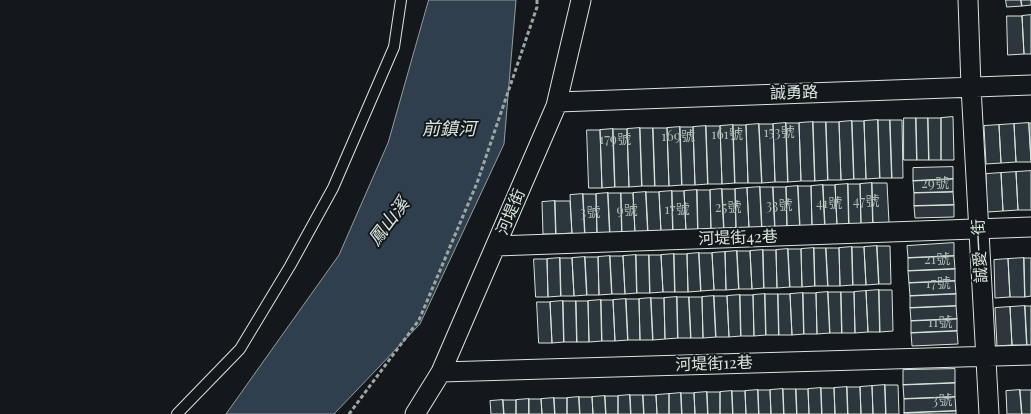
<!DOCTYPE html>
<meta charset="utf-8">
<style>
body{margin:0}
canvas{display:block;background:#14181c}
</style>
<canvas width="1031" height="414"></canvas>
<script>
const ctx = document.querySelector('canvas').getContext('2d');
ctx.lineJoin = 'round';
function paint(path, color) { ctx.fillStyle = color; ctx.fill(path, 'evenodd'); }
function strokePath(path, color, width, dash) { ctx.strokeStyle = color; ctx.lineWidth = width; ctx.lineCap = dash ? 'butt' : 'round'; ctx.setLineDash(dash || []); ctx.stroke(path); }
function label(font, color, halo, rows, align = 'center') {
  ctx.font = font + ' "Playfair Display","Noto Sans TC",serif'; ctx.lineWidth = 4; ctx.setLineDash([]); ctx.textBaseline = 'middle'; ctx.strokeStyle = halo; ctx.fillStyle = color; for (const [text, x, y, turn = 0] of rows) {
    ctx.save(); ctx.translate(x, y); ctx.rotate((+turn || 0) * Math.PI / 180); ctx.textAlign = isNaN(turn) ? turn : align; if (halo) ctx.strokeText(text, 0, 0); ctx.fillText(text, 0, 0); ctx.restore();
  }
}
const water = new Path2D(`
 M429,0H516L504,144L420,324L334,414H226L339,255L388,143Z`);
paint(water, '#2f3f4d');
strokePath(water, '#939e99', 1);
const building = new Path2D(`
 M1006,0H1021L1022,6L1007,7Z
 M1021,0H1031V5L1022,6Z
 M1031,15V54H1024L1022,16Z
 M1007,16H1022L1024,54L1008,55Z
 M953,117L954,160H941V118Z
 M904,118H916L917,160H904Z
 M916,118H928L929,160H917Z
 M928,118H941V160H929Z
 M878,120H890L892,178H880Z
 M878,120L880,178L866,179L864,121Z
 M890,120H902L903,178H892Z
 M852,121H864L866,179H854Z
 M852,121L854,179L841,180L839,122Z
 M813,122L815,181H801L799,123Z
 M813,122H826L828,180L815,181Z
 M826,122H839L841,180H828Z
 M786,123L788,182H775L773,124Z
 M786,123H799L801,181L788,182Z
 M1029,123L1031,162H1016L1014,124Z
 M1029,123H1031V160Z
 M759,124L762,183H748L746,125Z
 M759,124H773L775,182L762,183Z
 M1014,124L1016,162L1001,163L999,125Z
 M733,125L735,183L722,184L720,126Z
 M733,125H746L748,183H735Z
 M999,125L1001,163L986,164L984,126Z
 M706,126L708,184L695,185L693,127Z
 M706,126H720L722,184H708Z
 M680,127L682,185L669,186L667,128Z
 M680,127H693L695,185H682Z
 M640,128L642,186L629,187L627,129Z
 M640,128H653L655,186H642Z
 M653,128H667L669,186H655Z
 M613,129L615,187L602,188L600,130Z
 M613,129H627L629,187H615Z
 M587,130H600L602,188H589Z
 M953,167V179L913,181V168Z
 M1031,171V210H1018L1016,172Z
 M1016,172L1018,210L1003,211L1001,173Z
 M1001,173L1003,211L987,212L986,174Z
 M953,179V192L914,193L913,181Z
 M872,183H887L889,223H873Z
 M872,183L873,223L861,224L860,184Z
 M848,184H860L861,224H849Z
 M848,184L849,224L837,225L835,185Z
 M823,185H835L837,225H825Z
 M823,185L825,225L812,226L811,186Z
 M798,186H811L812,226H800Z
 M798,186L800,226L787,227L786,187Z
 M760,187H773L775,227L762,228Z
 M760,187L762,228H749L747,188Z
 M773,187H786L787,227H775Z
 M747,188L749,228L736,229L735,189Z
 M722,189L724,229L711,230L710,190Z
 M722,189H735L736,229H724Z
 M697,190L698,230L686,231L684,191Z
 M697,190H710L711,230H698Z
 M672,191L673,231L661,232L659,192Z
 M672,191H684L686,231H673Z
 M646,192L648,232L635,233L633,193Z
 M646,192H659L661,232H648Z
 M953,192L954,205L914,206V193Z
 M608,193L610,234H597L596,194Z
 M608,193H621L622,233L610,234Z
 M621,193H633L635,233H622Z
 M583,194L585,234L572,235L570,195Z
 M583,194H596L597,234H585Z
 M555,201L556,234H543L542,202Z
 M555,201H570L572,233L556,234Z
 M954,205V217L915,218L914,206Z
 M954,243V256L908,258L907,246Z
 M877,246L879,284L866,285L864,247Z
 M877,246H890L891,284H879Z
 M852,247L853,285L840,286L839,248Z
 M852,247H864L866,285H853Z
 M814,248L815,286L802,287L801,249Z
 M814,248H826L828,286H815Z
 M826,248H839L840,286H828Z
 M788,249L790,287L777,288L776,250Z
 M788,249H801L802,287H790Z
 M763,250L764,288L752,289L750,251Z
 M763,250H776L777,288H764Z
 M737,251L739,289L726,290L725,252Z
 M737,251H750L752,289H739Z
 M725,252L726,290H714L712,253Z
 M699,253L701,291L688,292L687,254Z
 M699,253H712L714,290L701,291Z
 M674,254L675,292H663L661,255Z
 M674,254H687L688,292H675Z
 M636,255L637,293L625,294L623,256Z
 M636,255H649L650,293H637Z
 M649,255H661L663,292L650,293Z
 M610,256L612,294L599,295L598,257Z
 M610,256H623L625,294H612Z
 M954,256L955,269L908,271V258Z
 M585,257L587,295L574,296L572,258Z
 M585,257H598L599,295H587Z
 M560,258L561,296L548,297L547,259Z
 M560,258H572L574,296H561Z
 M1024,258H1031V296L1025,297Z
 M1024,258L1025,297H1010L1008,259Z
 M534,259H547L548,297H536Z
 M1008,259L1010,297L995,298L994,260Z
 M955,269V281L909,283L908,271Z
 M955,281L956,294L910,296L909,283Z
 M879,290H892L893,331L880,332Z
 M879,290L880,332H868L866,291Z
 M866,291L868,332L855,333L854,292Z
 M828,292H841L842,333H830Z
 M828,292L830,333L817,334L816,293Z
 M841,292H854L855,333H842Z
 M803,293H816L817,334H804Z
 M803,293L804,334L792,335L790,294Z
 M765,294H778L779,335H766Z
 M765,294L766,335L754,336L753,295Z
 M778,294H790L792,335H779Z
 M956,294V306L910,308V296Z
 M740,295H753L754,336H741Z
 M740,295L741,336L729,337L727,296Z
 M714,296H727L729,337H716Z
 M714,296L716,337L703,338L702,297Z
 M677,297H689L691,338H678Z
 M677,297L678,338L665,339L664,298Z
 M689,297H702L703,338H691Z
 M651,298H664L665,339L653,340Z
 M651,298L653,340H640L639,299Z
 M626,299H639L640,340H628Z
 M626,299L628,340L615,341L613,300Z
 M601,300H613L615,341H602Z
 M601,300L602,341L589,342L588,301Z
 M563,301H576L577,342H564Z
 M563,301L564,342L552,343L550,302Z
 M576,301H588L589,342H577Z
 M537,302H550L552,343H539Z
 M956,306L957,319L911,321L910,308Z
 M1025,306L1027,345H1012L1010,307Z
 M1025,306H1031V345H1027Z
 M1010,307L1012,345L997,346L995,308Z
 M957,319V331L911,333V321Z
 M957,331L958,344L912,346L911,333Z
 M955,369V383L903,385V370Z
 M955,383V397L904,399L903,385Z
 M885,385H898L899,414H886Z
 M885,385L886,414H873L872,386Z
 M872,386L873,414H861L860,387Z
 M847,387H860L861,414H848Z
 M847,387L848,414H835L834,388Z
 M821,388H834L835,414H822Z
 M821,388L822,414H809L808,389Z
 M783,389H796L797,414H784Z
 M783,389L784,414H771L770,390Z
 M796,389H808L809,414H797Z
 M758,390H770L771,414H759Z
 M758,390L759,414H746L745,391Z
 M1020,390H1031V414H1022Z
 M1020,390L1022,414H1007L1006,391Z
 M732,391H745L746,414H733Z
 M732,391L733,414H720V392Z
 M707,392H720V414H708Z
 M707,392L708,414H695L694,393Z
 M681,393H694L695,414H682Z
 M681,393L682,414H669V394Z
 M669,394V414H657L656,395Z
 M630,395H643L644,414H631Z
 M630,395L631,414H618V396Z
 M643,395H656L657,414H644Z
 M605,396H618V414H606Z
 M605,396L606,414H593L592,397Z
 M579,397H592L593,414H580Z
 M579,397L580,414H567V398Z
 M955,397L956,411L904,413V399Z
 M554,398H567V414H555Z
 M554,398L555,414H542L541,399Z
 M529,399H541L542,414H529Z
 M529,399V414H516V400Z
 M503,400H516V414H504Z
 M503,400L504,414H491L490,401Z
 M956,411V414H904V413Z`);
paint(building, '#2c363c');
strokePath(building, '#d8e6dc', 1);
const lane = new Path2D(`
 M177,414L240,349L290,266L333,188L394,47L401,0`);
const street = new Path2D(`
 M968,0L971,87L989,414
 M558,102L1031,85
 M496,246L1031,227
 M441,372L1031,355
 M415,414L441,372L556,106L581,0`);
strokePath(lane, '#d8e6dc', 12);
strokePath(street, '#d8e6dc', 21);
strokePath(new Path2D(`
 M349,414L419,320L477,183L537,7V0`), '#9da8a2', 3, [4, 2.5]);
strokePath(lane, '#14181c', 10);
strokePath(street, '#14181c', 19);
label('14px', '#adbab4', null, [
 ["153號",779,133],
 ["161號",727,135],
 ["169號",678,137],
 ["179號",615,140],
 ["29號",935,184],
 ["47號",866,202],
 ["41號",829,204],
 ["33號",779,206],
 ["25號",728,208],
 ["17號",677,210],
 ["9號",627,211],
 ["3號",590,213],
 ["21號",937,260],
 ["17號",938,284],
 ["11號",940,323],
 ["3號",942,401]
]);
label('16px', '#d8e6dc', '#14181c', [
 ["誠勇路",794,93,-2],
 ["河堤街",511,212,-67],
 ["河堤街42巷",738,238,-2],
 ["誠愛一街",980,251,-93],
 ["河堤街12巷",714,364,-2]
]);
label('italic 18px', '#d8e6dc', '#14181c', [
 ["前鎮河",449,129],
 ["鳳山溪",389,222,-53]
]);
</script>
